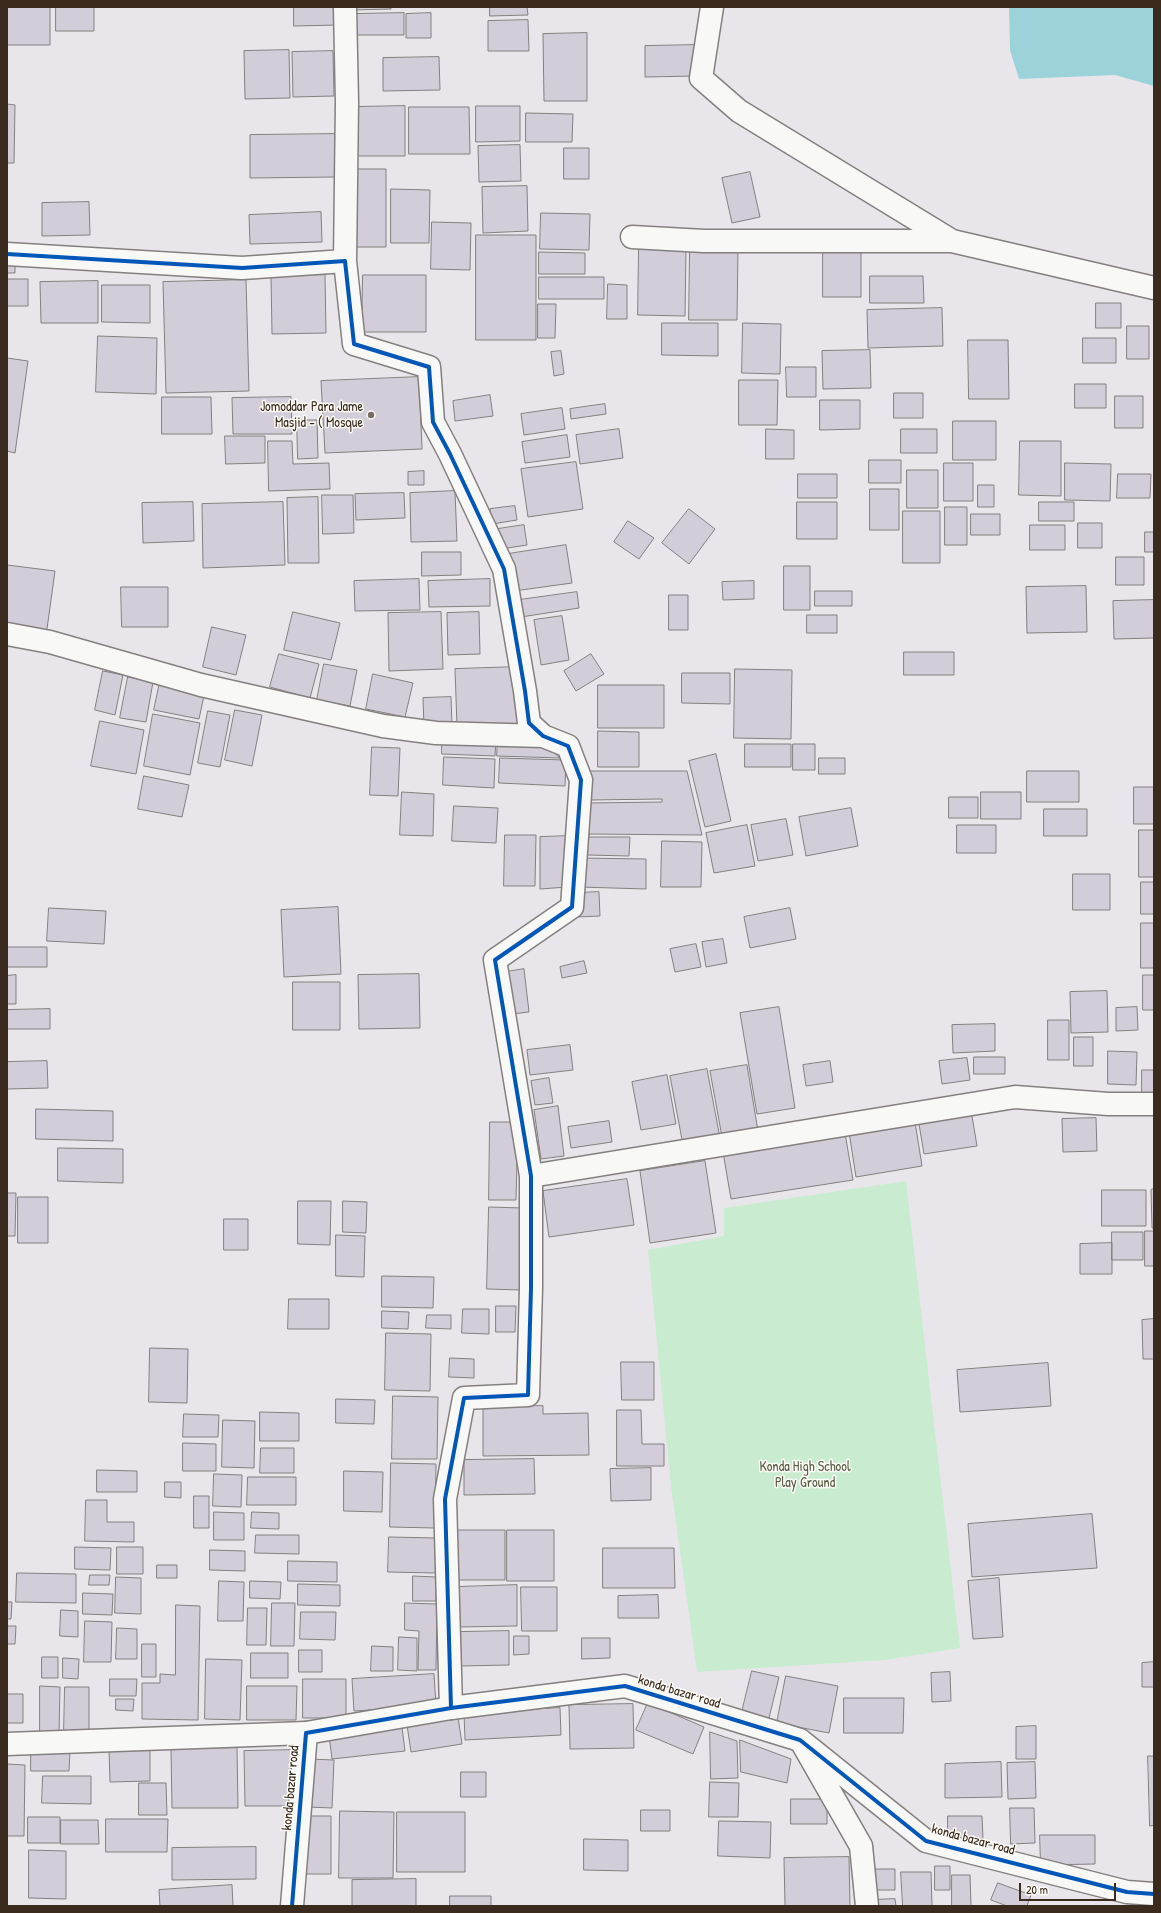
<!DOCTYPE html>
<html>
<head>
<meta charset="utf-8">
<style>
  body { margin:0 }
  #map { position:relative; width:1161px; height:1913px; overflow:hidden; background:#e9e6eb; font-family:"Patrick Hand",sans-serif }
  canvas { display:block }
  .frame { position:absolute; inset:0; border:8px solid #3b2a1e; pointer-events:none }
  .scale { position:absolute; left:1019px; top:1883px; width:97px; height:18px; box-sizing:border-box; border:2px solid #3b2a1e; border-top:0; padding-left:5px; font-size:12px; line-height:14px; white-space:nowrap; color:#3b2a1e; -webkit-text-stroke:3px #fdfcf7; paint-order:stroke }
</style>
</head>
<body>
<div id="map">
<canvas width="1161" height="1913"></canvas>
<div class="frame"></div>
<div class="scale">20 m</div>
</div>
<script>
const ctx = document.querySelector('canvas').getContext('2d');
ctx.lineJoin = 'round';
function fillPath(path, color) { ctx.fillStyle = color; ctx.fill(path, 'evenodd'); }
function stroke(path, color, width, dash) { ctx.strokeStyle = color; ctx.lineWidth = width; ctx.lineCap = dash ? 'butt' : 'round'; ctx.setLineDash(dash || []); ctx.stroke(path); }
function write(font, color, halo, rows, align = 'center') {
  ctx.font = font + ' "Patrick Hand",sans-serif'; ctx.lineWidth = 3; ctx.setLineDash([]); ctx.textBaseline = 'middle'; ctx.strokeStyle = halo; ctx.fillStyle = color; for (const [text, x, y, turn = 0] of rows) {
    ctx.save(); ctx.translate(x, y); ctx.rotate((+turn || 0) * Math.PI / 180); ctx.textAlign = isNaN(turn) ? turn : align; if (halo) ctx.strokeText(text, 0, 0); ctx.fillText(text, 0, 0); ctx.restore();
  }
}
fillPath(new Path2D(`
  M906,1181l54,467 -76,12 -187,12 -26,-185 -23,-237 76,-14v-28z`), '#c9ecd0');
fillPath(new Path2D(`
  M1009,7h145v79l-39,-11 -96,4 -9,-29z`), '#9cd3db');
const building = new Path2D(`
  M7,7h43v38h-43z
  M56,7h38v24h-38z
  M294,7h46v18l-46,1z
  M353,7h38v2l-38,1z
  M490,7h37l1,8 -38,1z
  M404,13v22h-51v-21z
  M431,13v25h-25v-24z
  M528,20l1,31h-41v-30z
  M587,33v68h-43l-1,-67z
  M696,45l1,31 -52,1v-31z
  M289,50l1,48 -45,1 -1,-48z
  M333,51l1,45 -41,1 -1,-45z
  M439,57l1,33 -57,1v-33z
  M7,104l8,1 -1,58h-7z
  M405,106v50h-49l-1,-49z
  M476,106h44v35l-44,1z
  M409,107h60l1,47h-61z
  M526,113l47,1 -1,28h-46z
  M335,134v43l-85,1v-43z
  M520,145l1,36 -42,1 -1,-36z
  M564,148h25v31h-25z
  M351,169h35v78h-35z
  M750,172l10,45 -28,6 -10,-45z
  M527,186l1,45 -45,2 -1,-46z
  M391,189l39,1 -1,53h-38z
  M89,202l1,33 -48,1v-33z
  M321,212l1,30 -72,2 -1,-29z
  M541,213l49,1 -1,36 -49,-1z
  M432,222l39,1 -1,47 -39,-1z
  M476,235h60v105h-60z
  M639,248h47l-1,68 -47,-1z
  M690,248h48l-1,72h-48z
  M823,251h38v46h-38z
  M539,252l46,1v21h-46z
  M7,259h8v14h-8z
  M325,275l1,58 -54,1 -1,-58z
  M363,275h63v57h-64z
  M870,276h53l1,27h-54z
  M539,277h65v22h-65z
  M7,279h21v27h-21z
  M246,280l3,111 -83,2 -3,-111z
  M98,281v42h-57l-1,-41z
  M608,284l19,1v34h-20z
  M102,285h48v38l-48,-1z
  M1096,303h25v25h-25z
  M538,304h18l-1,34h-17z
  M942,308l1,38 -75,2 -1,-38z
  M662,323h56v33l-56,-1z
  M743,323l38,1 -1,50 -38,-1z
  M1127,326h22v33h-22z
  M98,336l59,2 -1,56 -60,-2z
  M1083,338h33v25h-33z
  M968,340h40l1,59h-40z
  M870,350l1,38 -48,1 -1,-38z
  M561,351l3,23 -10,2 -3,-24z
  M7,358l21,3 -13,92 -8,-2z
  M786,367h30v30h-29z
  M419,377l3,72 -97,4 -4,-72z
  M739,380h39l-1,45h-38z
  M1075,384h31v24h-31z
  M894,393h29v25h-29z
  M490,395l3,21 -38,5 -2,-20z
  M1115,396h28v32h-28z
  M162,397h49l1,37h-50z
  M291,397l1,37h-59l-1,-36z
  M820,400h40v29l-40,1z
  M605,404l1,10 -35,5 -1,-10z
  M562,408l3,21 -41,6 -3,-21z
  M297,420h20l1,38 -20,1z
  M953,421h43v39h-43z
  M619,429l4,29 -43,6 -4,-29z
  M766,429l28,1v29h-28z
  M901,429h36v24h-36z
  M567,435l3,22 -45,6 -3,-21z
  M225,436h40v27l-39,1z
  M268,441h24l1,23 36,-1 1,26 -61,2z
  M1020,441h41v55l-42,-1z
  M869,460h32v23h-32z
  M576,462l7,47 -55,8 -7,-48z
  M944,463h29v38h-29z
  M1065,463l46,1 -1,37 -45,-1z
  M907,470h31v38h-31z
  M424,471v14h-16v-13z
  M798,474h39v24h-39z
  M1118,474h33l-1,24h-33z
  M978,485h16v22h-16z
  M870,489h29v41h-29z
  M455,491l2,50 -46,1 -1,-49z
  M404,493l1,25 -49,2 -1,-26z
  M322,495h31l1,38 -31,1z
  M318,497l1,66h-31l-1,-65z
  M193,502l1,39 -51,2 -1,-40z
  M283,502l2,63 -82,3 -1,-64z
  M797,502h40v37h-40z
  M1039,502h35v19h-35z
  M515,506l2,14 -25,4 -2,-15z
  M945,507h22v38h-22z
  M689,509l26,20 -26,35 -27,-21z
  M903,511h37v52h-37z
  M971,514h29v21h-29z
  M628,521l26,17 -15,21 -25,-17z
  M1078,523h24v25h-24z
  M524,525l3,20 -26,4 -3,-20z
  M1030,525h35v25h-35z
  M1145,532h9v20h-9z
  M566,545l6,38 -58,8 -6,-37z
  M422,552h39v23l-39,1z
  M1116,557h28v28h-28z
  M7,565l48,6 -9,65 -39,-5z
  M784,566h26v44h-26z
  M419,579l1,31 -65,1 -1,-30z
  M490,579v27l-61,1 -1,-26z
  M754,581v18l-31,1 -1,-18z
  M1086,586l1,46 -60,1 -1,-46z
  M121,587h47v40h-46z
  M815,591h37v15h-37z
  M577,592l2,16 -58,9 -2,-17z
  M669,595h19v35h-19z
  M1154,600v38l-40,1 -1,-38z
  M293,612l47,11 -9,37 -47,-10z
  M441,612l2,57 -54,2 -1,-58z
  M479,612l1,42 -32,1 -1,-42z
  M807,615h30v18h-30z
  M562,616l7,44 -28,5 -7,-45z
  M212,627l34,8 -10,40 -33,-8z
  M904,652h50v23h-50z
  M279,654l40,10 -9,34 -40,-11z
  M591,654l13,20 -28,17 -12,-20z
  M324,664l33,6 -7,36 -33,-6z
  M518,667l1,59 -62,1 -2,-58z
  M735,669l57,1 -1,69 -57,-1z
  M103,671l20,4 -8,40 -20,-5z
  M682,673h48v31l-48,-1z
  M373,674l40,9 -8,34 -39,-8z
  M128,677l25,5 -7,40 -26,-4z
  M160,682l45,9 -6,28 -45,-9z
  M598,685h66v43h-66z
  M451,697l1,29 -28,1 -1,-29z
  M235,710l27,5 -10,51 -27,-6z
  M208,711l22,4 -10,52 -22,-4z
  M153,714l47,9 -10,52 -46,-9z
  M100,721l44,9 -8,44 -45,-8z
  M598,731l41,1v35h-41z
  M442,737l54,2 -1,17 -53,-2z
  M498,738h39l23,20 -63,-2z
  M745,744h46v23h-46z
  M793,744h22v26h-22z
  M372,747l28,1 -2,48 -28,-1z
  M716,754l15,67 -26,6 -16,-66z
  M444,757l51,2 -1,29 -51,-3z
  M500,758l66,2 -1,26 -66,-3z
  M819,758h26v16h-26z
  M590,771h97l15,64 -116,-1v-31l76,-1v-3l-72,1z
  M1027,771h52v31h-52z
  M144,776l45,9 -7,32 -44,-8z
  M1134,787h20v37h-20z
  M402,792l32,2 -1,42 -33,-1z
  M981,792h40v27h-40z
  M949,797h29v21h-29z
  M454,806l44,2 -2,35 -44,-2z
  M851,808l7,38 -52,10 -7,-39z
  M1044,809h43v27h-43z
  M786,819l7,36 -35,6 -7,-36z
  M747,825l8,41 -41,7 -8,-40z
  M957,825h39v28h-39z
  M1139,830h15v47h-15z
  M505,835h31l-1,51h-31z
  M569,836l-2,51 -27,2v-52z
  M587,837h43l-1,19 -42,-1z
  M662,841l40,1 -1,45h-40z
  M579,858l67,1v30l-67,-2z
  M1073,874h37v36h-37z
  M1141,882h13v32h-13z
  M599,892l1,24 -23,1v-24z
  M338,907l3,67 -57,3 -3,-67z
  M49,908l57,3 -2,33 -57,-3z
  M790,908l6,31 -46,9 -6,-31z
  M1141,923h13v45h-13z
  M723,939l4,24 -21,4 -4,-25z
  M696,944l5,23 -26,5 -5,-23z
  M7,947h40v20h-40z
  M584,961l3,12 -25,5 -2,-11z
  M524,969l5,43 -17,2 -6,-42z
  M419,974l1,54 -61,1 -1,-54z
  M16,975v29h-9v-28z
  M1143,975h11v35h-11z
  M293,982h47v48h-47z
  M1107,991l1,41 -37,1 -1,-41z
  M779,1007l16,101 -38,6 -17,-101z
  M1137,1007l1,23 -22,1v-23z
  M50,1009v20h-43v-19z
  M1048,1020h21v40h-21z
  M995,1024v27l-42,2 -1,-28z
  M1074,1037h19v29h-19z
  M570,1045l3,25 -43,5 -3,-25z
  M1108,1051l29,1 -1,33 -28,-1z
  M974,1057h31v17h-31z
  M967,1058l3,22 -28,4 -3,-23z
  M47,1061l1,27 -41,1v-27z
  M830,1061l3,21 -27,4 -3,-21z
  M747,1065l11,66 -36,6 -12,-66z
  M707,1069l13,69 -37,7 -13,-69z
  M1142,1070h12v30l-12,1z
  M667,1075l9,49 -35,6 -9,-48z
  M549,1078l4,25 -18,2 -4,-24z
  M558,1106l6,50 -23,3 -7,-49z
  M36,1109l77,2v30l-77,-2z
  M971,1110l6,36 -53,8 -6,-36z
  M1096,1118l1,33 -34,1 -1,-33z
  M609,1121l3,21 -41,6 -3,-21z
  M490,1122h28l-2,78h-27z
  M915,1122l7,44 -66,11 -7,-45z
  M845,1133l8,47 -122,19 -8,-47z
  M58,1148l65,1v34l-65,-2z
  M705,1161l11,72 -66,10 -10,-72z
  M627,1179l7,46 -85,12 -6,-46z
  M1154,1189v39h-2l-1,-38z
  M1102,1190h44v36h-44z
  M7,1193h9l-1,43h-8z
  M18,1197h30v46h-30z
  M298,1201h33l-1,44 -32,-1z
  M343,1201l24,1 -1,31 -23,-1z
  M489,1207l34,1 -2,82 -34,-1z
  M224,1219h24v31h-24z
  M1145,1231h9v35h-9z
  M1112,1232h31v28h-31z
  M336,1235l29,1 -1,41 -28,-1z
  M1112,1243v31h-32v-30z
  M382,1276l52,1 -1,31 -51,-1z
  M289,1299h40v30h-41z
  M496,1306h20l-1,26h-19z
  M463,1309h26v25l-27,-1z
  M382,1311l27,1 -1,17 -26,-1z
  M427,1315h24v14l-25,-1z
  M1154,1319v40h-11l-1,-39z
  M386,1333l45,1 -1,57 -45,-1z
  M150,1348l38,1 -1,54 -38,-1z
  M450,1358l24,1v19l-25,-1z
  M621,1362h33v38h-32z
  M1048,1363l3,43 -91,6 -3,-42z
  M393,1396l45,1 -1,62h-45z
  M336,1399l39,1 -1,24 -38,-1z
  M543,1406v8l45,-1 1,42 -106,1v-49z
  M617,1410h24l1,34h22v22h-47z
  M260,1412l39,1v28h-39z
  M184,1414l35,1 -1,22h-35z
  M223,1420l32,1 -1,47 -32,-1z
  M183,1443l33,1v27h-33z
  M261,1448h33v25h-34z
  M534,1459l1,35 -71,1v-35z
  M391,1463l45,1 -1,64 -45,-1z
  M651,1468v32l-40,1 -1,-32z
  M97,1470l40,1v21h-40z
  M344,1471l39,1 -1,40 -38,-1z
  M214,1474l28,1 -1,32 -28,-1z
  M248,1477h48v28h-49z
  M165,1482h16v16l-16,-1z
  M194,1496h15v32h-15z
  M86,1500h21v22h27v20l-49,-1z
  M214,1512l30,1v27h-30z
  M252,1512l27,1v16l-28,-1z
  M1092,1514l5,54 -125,9 -4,-53z
  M457,1530h48v50h-48z
  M507,1530h47v51h-47z
  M256,1535h43v19l-44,-1z
  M389,1537l48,1 -1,35 -48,-1z
  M75,1547l36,1 -1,22 -35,-1z
  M117,1547h26v27h-26z
  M603,1548h71l1,40h-72z
  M210,1550l35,1v20l-35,-1z
  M288,1561l49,1v20l-49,-1z
  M157,1565h20v13h-20z
  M17,1573l59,1v29l-60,-1z
  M90,1575h20l-1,10h-20z
  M413,1576l23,1v24h-23z
  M116,1577l25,1v36l-26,-1z
  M999,1578l4,59 -30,2 -5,-58z
  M219,1581l25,1 -1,39h-25z
  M250,1581l31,1 -1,17 -30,-1z
  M298,1584l42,1v21l-42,-1z
  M517,1585v41l-60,1v-40z
  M521,1587h36v44h-35z
  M83,1593l30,1 -1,21 -29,-1z
  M658,1595l1,23h-41v-22z
  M7,1602h5l-1,17h-4z
  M272,1603h23l-1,43h-23z
  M405,1603l32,1 -1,66h-18l1,-39 -14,-1z
  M176,1605l24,1 -2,114 -56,-1v-36h18v-9l15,1z
  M248,1608h19l-1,37h-19z
  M61,1610l17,1v26l-18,-1z
  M301,1612h35l-1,28 -35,-1z
  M85,1621l27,1 -1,40h-27z
  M7,1626h9l-1,18h-8z
  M117,1628l20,1v30h-21z
  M509,1631v34l-49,1v-34z
  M514,1636h15v18l-15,1z
  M399,1637l18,1v33l-19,-1z
  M582,1638h28v20l-28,1z
  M142,1644h14v33h-14z
  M372,1646l21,1v24h-22z
  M299,1650h23v22h-23z
  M251,1653h37v25h-37z
  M42,1657h16v21h-16z
  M63,1658l16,1 -1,20 -15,-1z
  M206,1659l36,1 -2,60 -35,-1z
  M1154,1662v25h-12v-24z
  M752,1671l27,6 -10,41 -27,-6z
  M950,1672l1,29 -19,1 -1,-29z
  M434,1674l2,32 -82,5 -2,-32z
  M786,1676l52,10 -9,47 -52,-10z
  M110,1679h27l-1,17h-26z
  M303,1679h43v39h-43z
  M40,1686l20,1 -1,46h-19z
  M247,1686h50l-1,34h-49z
  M65,1687h24v44h-25z
  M7,1694h16v29h-16z
  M844,1698h60l-1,35h-59z
  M116,1699h18l-1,12 -17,-1z
  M648,1703l56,24 -11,27 -57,-24z
  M633,1704l1,44 -64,1 -1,-44z
  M560,1708l1,27 -96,5 -1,-27z
  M458,1717l4,27 -51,8 -4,-27z
  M1036,1726v33h-20v-32z
  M402,1727l3,24 -73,8 -3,-24z
  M710,1732l27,9 1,37 -27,1z
  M740,1740l51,19 -4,24 -46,-11z
  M150,1747v34l-40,1 -1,-34z
  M237,1748l1,60h-66l-1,-59z
  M296,1750v56h-51l-1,-55z
  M31,1751h39l-1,20h-38z
  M1148,1756h6v69l-4,1z
  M309,1759l25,1 -2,48 -25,-1z
  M1001,1762l1,35 -57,1v-34z
  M1035,1762l1,36 -28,1 -1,-36z
  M7,1764l18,1 -1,71h-17z
  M461,1772h25v25h-25z
  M43,1776h48v28l-49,-1z
  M710,1782l29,1 -1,34h-29z
  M139,1783h27l1,32h-28z
  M791,1799h36v25h-36z
  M1010,1808h24l1,35 -24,1z
  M641,1810h29v21h-29z
  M340,1811l54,1 -1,66h-54z
  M397,1812h68v60h-68z
  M302,1816h29v58h-28z
  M948,1816h34l1,23 -35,1z
  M28,1817h32v26h-32z
  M106,1819h62l-1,33h-61z
  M61,1820h37l1,24h-38z
  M719,1821l52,1 -1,36 -52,-2z
  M1040,1835h55v29l-54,1z
  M584,1839l44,1v31l-44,-1z
  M256,1847v32l-84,1v-32z
  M29,1850l37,1v48l-37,-1z
  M849,1857l1,49h-65l-1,-48z
  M935,1866h15v24h-15z
  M868,1869h27v21h-27z
  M901,1872h30l1,34h-29z
  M952,1875h18l1,31h-19z
  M416,1879v27h-64v-26z
  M998,1883l33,12 -4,11h-20l-16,-6z
  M232,1885l1,21h-73l-1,-16z
  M450,1896h41v10h-41z
  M895,1899l1,7h-23l-1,-6z`);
fillPath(building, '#d2cdd8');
stroke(building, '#84807f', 1);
const street = new Path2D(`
  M712,7l-11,71 38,33 213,130 202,47
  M632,237l72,4h248
  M7,254l235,14 103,-7 9,83 75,23 4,55 17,32 54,115 21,122 4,32 14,13 25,10 13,34 -9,127 -77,53 36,216v112l-3,107 -64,3 -19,101 6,209
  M345,261l2,-159 -2,-95
  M7,634l43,8 151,43 182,41 53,7 107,3
  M531,1176l484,-79 93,7h46
  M801,1741l60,105 6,60
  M7,1744l299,-11`);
const secondary = new Path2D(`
  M292,1906l14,-173 145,-25 174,-22 175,54 126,101 201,51 27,2`);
stroke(street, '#84807f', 25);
stroke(secondary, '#84807f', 25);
stroke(street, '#f8f8f7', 22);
stroke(secondary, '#f8f8f7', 22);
stroke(new Path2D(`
  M7,254l235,14 103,-7 9,83 75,23 4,55 17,32 54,115 21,122 4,32 14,13 25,10 13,34 -9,127 -77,53 36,216v112l-3,107 -64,3 -19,101 6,209
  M292,1906l14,-173 145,-25 174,-22 175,54 126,101 201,51 27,2`), '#0057b8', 4);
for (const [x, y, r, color] of [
  [371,415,4,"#786c66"]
]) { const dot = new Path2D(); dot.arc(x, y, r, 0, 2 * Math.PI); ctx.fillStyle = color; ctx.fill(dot); stroke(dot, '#fdfcf7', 1.5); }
write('14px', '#3b2a1e', '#fdfcf7', [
  ["Jomoddar Para Jame",363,407],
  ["Masjid - ( Mosque",363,423]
], 'right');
write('14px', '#585c45', '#fdfcf7', [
  ["Konda High School",805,1467],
  ["Play Ground",805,1483]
]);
write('14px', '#3b2a1e', '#fdfcf7', [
  ["konda bazar road",679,1692,17],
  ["konda bazar road",291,1788,-85],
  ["konda bazar road",973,1840,15]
]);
</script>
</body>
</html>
